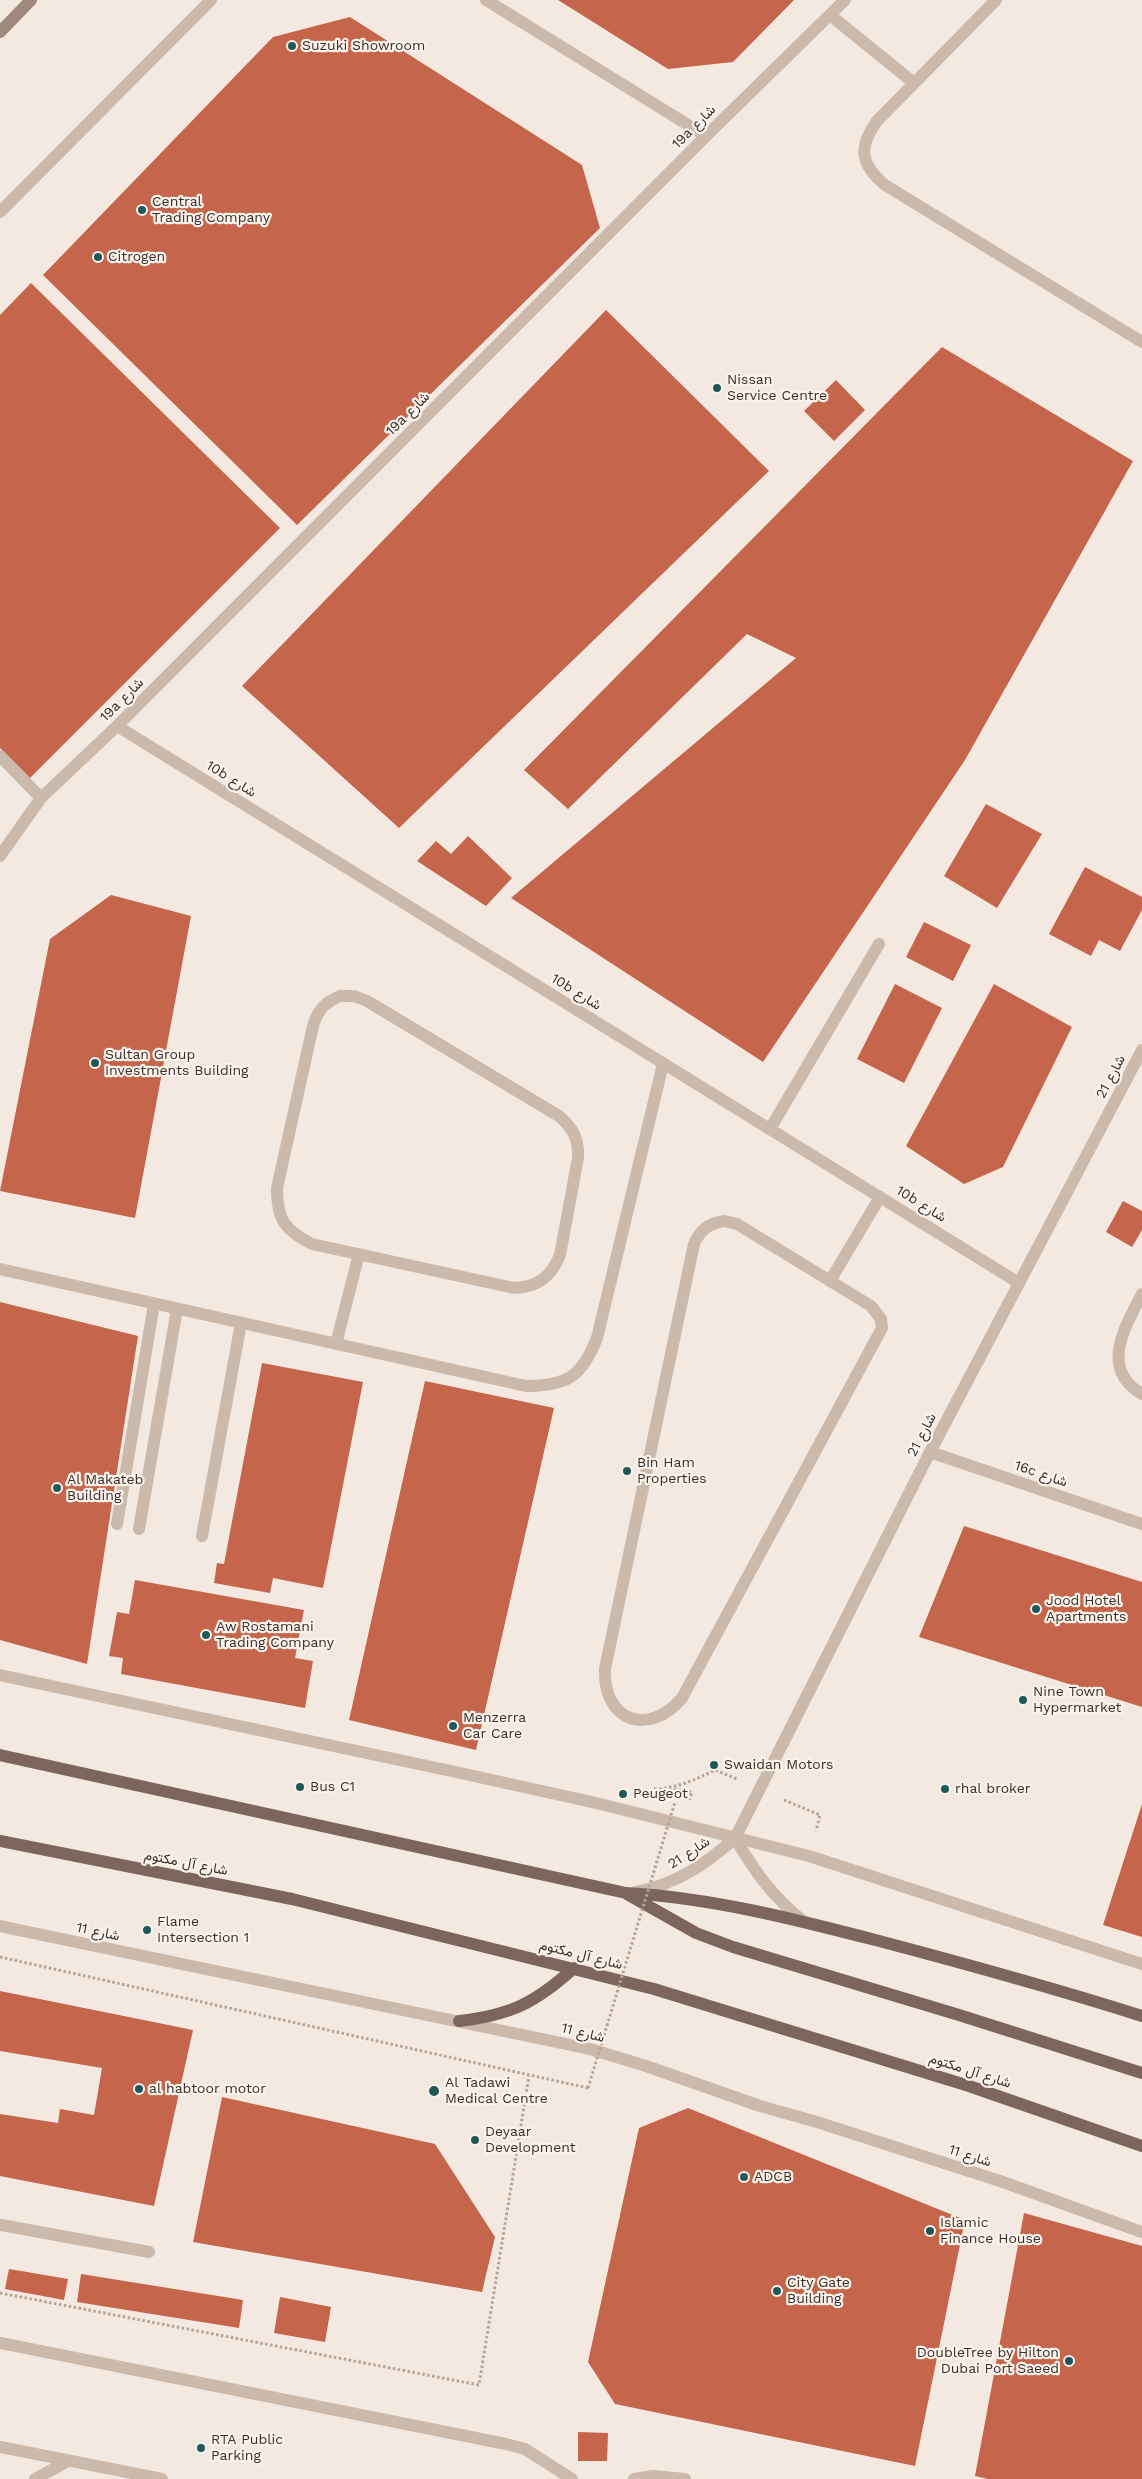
<!DOCTYPE html>
<html>
<head>
<meta charset="utf-8">
<style>
  body { margin:0 }
  canvas { display:block; background:#f3e9e0 }
</style>
</head>
<body>
<canvas width="1142" height="2479"></canvas>
<script>
const ctx = document.querySelector('canvas').getContext('2d');
ctx.lineJoin = 'round';
function fillPath(path, color) { ctx.fillStyle = color; ctx.fill(path, 'evenodd'); }
function stroke(path, color, width, dash) { ctx.strokeStyle = color; ctx.lineWidth = width; ctx.lineCap = dash ? 'butt' : 'round'; ctx.setLineDash(dash || []); ctx.stroke(path); }
function write(font, color, halo, rows, align = 'center') {
  ctx.font = font + ' "Work Sans",Vazirmatn,sans-serif'; ctx.lineWidth = 4.5; ctx.setLineDash([]); ctx.textBaseline = 'middle'; ctx.strokeStyle = halo; ctx.fillStyle = color; for (const [text, x, y, turn = 0] of rows) {
    ctx.save(); ctx.translate(x, y); ctx.rotate((+turn || 0) * Math.PI / 180); ctx.textAlign = isNaN(turn) ? turn : align; if (halo) ctx.strokeText(text, 0, 0); ctx.fillText(text, 0, 0); ctx.restore();
  }
}
fillPath(new Path2D(`
  M558,0h236l-61,62 -65,7z
  M350,17l232,148 18,63 -303,297 -254,-250 230,-238z
  M31,283l249,245 -250,250 -30,-30v-433z
  M606,310l163,161 -370,357 -157,-142z
  M942,347l191,114 -168,299 -202,302 -252,-164 285,-240 -49,-24 -179,175 -44,-39z
  M836,380l29,30 -31,31 -30,-30z
  M986,804l56,30 -45,74 -53,-32z
  M468,836l44,42 -26,28 -69,-45 19,-20 15,13z
  M1085,867l57,30v13l-22,41 -21,-11 -8,16 -42,-22z
  M111,895l80,21 -56,302 -135,-27 50,-252z
  M924,922l47,23 -18,36 -47,-24z
  M895,984l47,24 -38,75 -47,-24z
  M994,984l78,43 -69,140 -39,17 -58,-38z
  M1123,1201l19,10v19l-10,17 -26,-15z
  M0,1302l138,34 -51,328 -87,-24z
  M262,1363l101,19 -40,206 -50,-10 -3,15 -56,-10 3,-20 7,1z
  M425,1381l129,27 -78,342 -127,-30z
  M964,1526l178,56v125l-223,-70z
  M135,1580l169,30 -9,48 18,3 -8,47 -184,-34 2,-16 -14,-2 8,-44 12,2z
  M1142,1804v133l-39,-12z
  M0,1991l193,39 -39,176 -154,-30v-62l58,9 2,-14 34,6 8,-47 -102,-17z
  M222,2097l213,47 60,93 -13,55 -289,-50z
  M688,2108l277,112 -50,246 -300,-62 -27,-42 51,-234z
  M1024,2213l118,33v233h-154l-13,-3z
  M9,2269l59,10 -4,21 -59,-11z
  M81,2274l162,26 -4,28 -162,-26z
  M280,2297l51,10 -6,35 -51,-9z
  M578,2432l30,1 -1,28h-29z`), '#c4654c');
stroke(new Path2D(`
  M669,1788l23,4 -3,8
  M654,1789c23,-1 41,-9 61,-19l22,9
  M784,1800l36,15 -4,16
  M0,1957l588,131
  M0,2293l479,92 50,-309`), '#b7a395', 3, [2.5, 2.5]);
stroke(new Path2D(`
  M996,0l-119,121c-19,26 -17,43 8,64l257,157
  M830,15l84,68
  M340,996h14l13,5 192,115c14,12 20,23 19,42l-18,97c-9,22 -22,32 -46,33l-202,-44c-28,-14 -35,-25 -35,-56l36,-162c5,-16 11,-23 27,-30z
  M770,1129l109,-185
  M724,1221l13,3 134,82 10,13 1,9 -200,370c-33,39 -79,24 -77,-29l89,-425c7,-15 14,-20 30,-23z
  M830,1281l50,-84
  M1142,1294c-17,33 -43,75 0,100
  M336,1344l23,-90
  M117,1524l37,-220
  M139,1529l38,-220
  M202,1536l39,-213
  M1,2225l148,27
  M0,2343l506,101 19,5 47,30
  M0,2447l162,32
  M35,2479l33,-18
  M634,2479l19,-3 32,3`), '#cbb9ab', 12);
stroke(new Path2D(`
  M486,0l220,136
  M0,212l211,-212
  M117,726l902,557
  M0,756l41,42
  M0,856l41,-58 76,-72 589,-590 139,-136
  M0,1269l526,117c42,0 56,-10 71,-48l66,-274
  M930,1452l212,72
  M0,1675l451,96 141,31 217,54 333,108
  M735,1838c20,34 37,58 68,83
  M636,1892c40,-8 69,-27 99,-54l195,-386 212,-402
  M0,1926l590,123 56,17 114,40 57,16 183,59 142,51`), '#cbb9ab', 12);
stroke(new Path2D(`
  M0,32l31,-32`), '#9f887c', 12);
stroke(new Path2D(`
  M0,1755l626,138c88,5 172,27 257,49 87,23 174,47 259,74
  M0,1841l292,58 362,90 315,97 173,60
  M627,1894l69,39 37,14 226,68 183,58
  M459,2021c52,-6 76,-18 115,-53`), '#7b655c', 12);
stroke(new Path2D(`
  M588,2088l87,-286`), '#b7a395', 3, [2.5, 2.5]);
for (const [x, y, r, color] of [
  [292,46,5,"#20585a"],
  [142,210,5,"#20585a"],
  [98,257,5,"#20585a"],
  [717,388,5,"#20585a"],
  [95,1063,5,"#20585a"],
  [627,1471,5,"#20585a"],
  [57,1488,5,"#20585a"],
  [1036,1609,5,"#20585a"],
  [206,1635,5,"#20585a"],
  [1023,1700,5,"#20585a"],
  [453,1726,5,"#20585a"],
  [714,1765,5,"#20585a"],
  [300,1787,5,"#20585a"],
  [945,1789,5,"#20585a"],
  [623,1794,5,"#20585a"],
  [147,1930,5,"#20585a"],
  [139,2089,5,"#20585a"],
  [434,2091,6,"#20585a"],
  [475,2140,5,"#20585a"],
  [744,2177,5,"#20585a"],
  [930,2231,5,"#20585a"],
  [777,2291,5,"#20585a"],
  [1069,2361,5,"#20585a"],
  [201,2448,5,"#20585a"]
]) { const dot = new Path2D(); dot.arc(x, y, r, 0, 2 * Math.PI); ctx.fillStyle = color; ctx.fill(dot); stroke(dot, '#faf3ec', 2); }
write('14px', '#392e2a', '#faf3ec', [
  ["Suzuki Showroom",302,46],
  ["Central",152,202],
  ["Trading Company",152,218],
  ["Citrogen",108,257],
  ["Nissan",727,380],
  ["Service Centre",727,396],
  ["Sultan Group",105,1055],
  ["Investments Building",105,1071],
  ["Bin Ham",637,1463],
  ["Properties",637,1479],
  ["Al Makateb",67,1480],
  ["Building",67,1496],
  ["Jood Hotel",1046,1601],
  ["Apartments",1046,1617],
  ["Aw Rostamani",216,1627],
  ["Trading Company",216,1643],
  ["Nine Town",1033,1692],
  ["Hypermarket",1033,1708],
  ["Menzerra",463,1718],
  ["Car Care",463,1734],
  ["Swaidan Motors",724,1765],
  ["Bus C1",310,1787],
  ["rhal broker",955,1789],
  ["Peugeot",633,1794],
  ["Flame",157,1922],
  ["Intersection 1",157,1938],
  ["Al Tadawi",445,2083],
  ["Medical Centre",445,2099],
  ["al habtoor motor",149,2089],
  ["Deyaar",485,2132],
  ["Development",485,2148],
  ["ADCB",754,2177],
  ["Islamic",940,2223],
  ["Finance House",940,2239],
  ["City Gate",787,2283],
  ["Building",787,2299],
  ["DoubleTree by Hilton",1059,2353,"right"],
  ["Dubai Port Saeed",1059,2369,"right"],
  ["RTA Public",211,2440],
  ["Parking",211,2456]
], 'left');
write('14px', '#392e2a', '#faf3ec', [
  ["19a شارع",694,127,-45],
  ["19a شارع",408,414,-45],
  ["19a شارع",122,700,-45],
  ["10b شارع",231,779,32],
  ["10b شارع",576,992,32],
  ["شارع 21",1111,1077,-62],
  ["10b شارع",921,1204,32],
  ["شارع 21",922,1435,-63],
  ["16c شارع",1041,1474,19],
  ["شارع 21",689,1853,-33],
  ["شارع آل مكتوم",186,1863,11],
  ["شارع 11",98,1932,12],
  ["شارع آل مكتوم",581,1955,14],
  ["شارع 11",583,2033,14],
  ["شارع آل مكتوم",970,2071,18],
  ["شارع 11",970,2156,18]
]);
</script>
</body>
</html>
